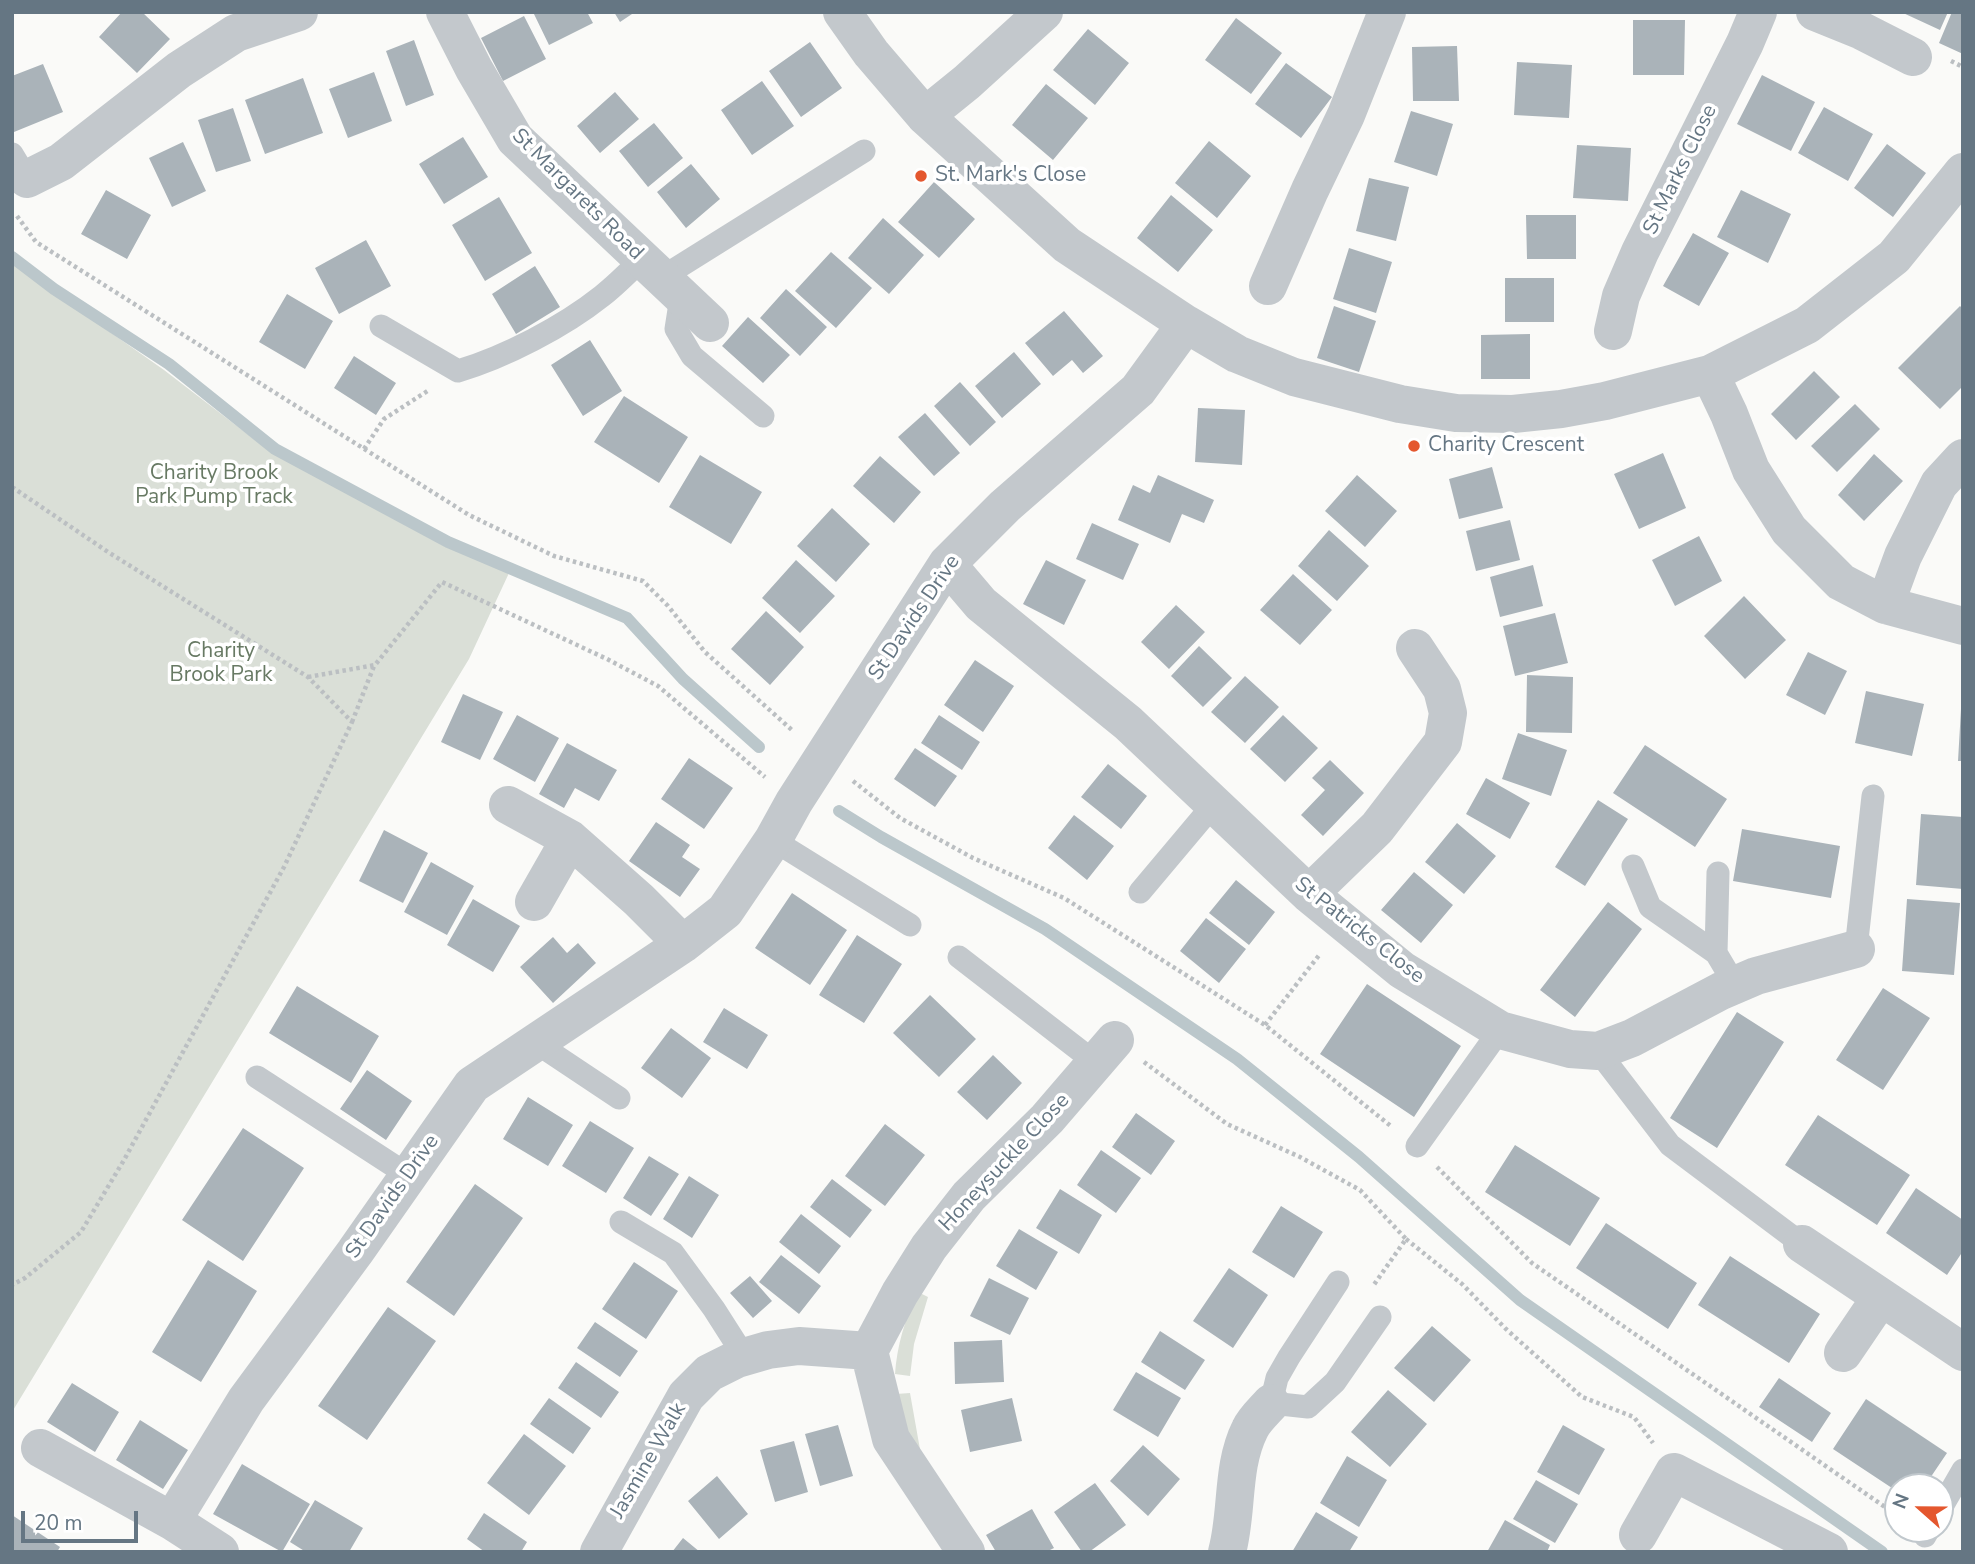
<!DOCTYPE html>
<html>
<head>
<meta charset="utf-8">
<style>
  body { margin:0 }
  #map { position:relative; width:1975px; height:1564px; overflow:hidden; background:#fafaf8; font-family:"Nunito Sans",sans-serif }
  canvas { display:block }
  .frame { position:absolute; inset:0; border:14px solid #657683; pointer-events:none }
  .north { position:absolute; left:1884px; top:1473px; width:70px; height:70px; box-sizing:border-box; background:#fff; border:2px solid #c1c8cd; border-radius:50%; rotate:291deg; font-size:19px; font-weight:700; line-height:28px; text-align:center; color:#657683 }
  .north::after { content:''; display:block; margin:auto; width:24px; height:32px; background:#e4572e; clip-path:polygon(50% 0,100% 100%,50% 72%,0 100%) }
  .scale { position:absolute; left:21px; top:1511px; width:117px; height:32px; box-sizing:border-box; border:4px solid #657683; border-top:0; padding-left:9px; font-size:21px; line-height:24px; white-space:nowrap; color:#657683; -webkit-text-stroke:5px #fff; paint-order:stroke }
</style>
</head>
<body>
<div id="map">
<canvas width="1975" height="1564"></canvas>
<div class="frame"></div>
<div class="north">N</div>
<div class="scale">20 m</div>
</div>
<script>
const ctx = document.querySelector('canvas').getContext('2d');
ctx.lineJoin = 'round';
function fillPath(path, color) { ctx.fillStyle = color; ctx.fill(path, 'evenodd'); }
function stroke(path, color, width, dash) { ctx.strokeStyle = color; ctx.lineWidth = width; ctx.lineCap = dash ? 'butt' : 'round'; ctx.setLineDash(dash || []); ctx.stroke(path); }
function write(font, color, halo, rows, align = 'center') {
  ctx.font = font + ' "Nunito Sans",sans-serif'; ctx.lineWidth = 7; ctx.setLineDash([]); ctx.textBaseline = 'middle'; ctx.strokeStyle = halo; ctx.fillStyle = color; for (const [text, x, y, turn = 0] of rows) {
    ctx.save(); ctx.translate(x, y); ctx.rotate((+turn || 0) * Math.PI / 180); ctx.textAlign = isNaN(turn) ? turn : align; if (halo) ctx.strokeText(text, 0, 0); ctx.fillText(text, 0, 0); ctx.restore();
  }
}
fillPath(new Path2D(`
  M12,263l152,107 108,83 174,94 63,26 -40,86 -457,753z
  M918,1292l10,5 -14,47 -4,32 -15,-2c2,-28 10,-56 23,-82z
  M910,1393l11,62 -10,1 -15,-62z`), '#dadfd7');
stroke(new Path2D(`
  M12,257l42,32 115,75 106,85 173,93 179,76 56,61 76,68
  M839,811l42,26 164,92 192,130 122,98 161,143 362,252`), '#bbc7cb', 12);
fillPath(new Path2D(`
  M122,12h20l28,27 -33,34 -38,-36z
  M533,12h54l6,11 -44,22z
  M614,12h21l-15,10z
  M1901,12h47l-8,18z
  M1952,12h11v42l-24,-11z
  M524,16l22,43 -43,22 -22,-43z
  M1236,18l46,35 -31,41 -46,-34z
  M1633,20h52l-1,55h-51z
  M1088,29l41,34 -34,42 -42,-35z
  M414,40l20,55 -28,11 -20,-55z
  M810,42l32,46 -41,29 -32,-46z
  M1457,46l2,55h-46l-1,-54z
  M1517,62l55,3 -3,53 -55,-3z
  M1286,63l46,34 -31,41 -46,-34z
  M43,64l20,48 -49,20 -2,-4v-52z
  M374,72l18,49 -44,17 -19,-49z
  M1762,75l53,27 -24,49 -54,-27z
  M303,78l20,55 -58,21 -20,-54z
  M762,81l32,45 -42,29 -31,-45z
  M1046,84l42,34 -35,42 -41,-35z
  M615,92l24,27 -39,34 -23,-27z
  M1824,107l49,27 -25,47 -50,-28z
  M233,108l18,53 -35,11 -18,-52z
  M1411,111l42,13 -16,52 -43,-14z
  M654,123l29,35 -35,29 -29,-36z
  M463,137l25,40 -44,27 -25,-40z
  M1209,141l42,35 -34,42 -42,-35z
  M183,142l23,49 -34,16 -23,-49z
  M1887,144l39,29 -33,44 -39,-29z
  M1577,145l54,3 -3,53 -55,-3z
  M691,164l29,35 -34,29 -29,-36z
  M1369,178l40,9 -13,54 -40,-10z
  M934,182l41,37 -36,39 -41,-36z
  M106,190l45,25 -24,44 -46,-25z
  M1741,190l50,24 -23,49 -51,-26z
  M1171,195l42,35 -35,42 -41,-34z
  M499,197l33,56 -47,28 -33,-56z
  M1526,215h50v44h-49z
  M883,218l41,37 -35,39 -41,-36z
  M1693,233l36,20 -30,53 -36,-20z
  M366,240l25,46 -52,28 -24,-46z
  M1349,248l43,14 -16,51 -43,-14z
  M831,252l41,36 -36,40 -41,-37z
  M535,266l25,41 -44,27 -24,-40z
  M1505,278h49v44h-49z
  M786,289l41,38 -27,29 -40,-38z
  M287,294l46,27 -28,48 -46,-27z
  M1334,306l42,15 -17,51 -42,-14z
  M1960,306l3,3v77l-23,23 -42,-41z
  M1064,311l39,45 -20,17 -11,-13 -19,16 -28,-33z
  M748,317l42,38 -27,28 -41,-37z
  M1530,334v45h-49v-44z
  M590,340l32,51 -39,25 -32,-51z
  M1014,352l27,32 -39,34 -27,-32z
  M354,356l42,27 -20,32 -42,-27z
  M1814,371l26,26 -44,43 -25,-26z
  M960,382l36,40 -26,24 -36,-40z
  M624,396l64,41 -29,46 -65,-41z
  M1855,404l25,25 -43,43 -26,-26z
  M1198,408l47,2 -3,55 -47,-3z
  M925,413l35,40 -26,23 -36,-39z
  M1663,453l23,55 -47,21 -25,-55z
  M1874,454l29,27 -39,40 -26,-26z
  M700,455l62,37 -31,52 -62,-37z
  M880,456l41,36 -27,31 -41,-37z
  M1492,467l11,41 -44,11 -10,-40z
  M1158,475l56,25 -10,23 -22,-9 -12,29 -52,-23 15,-35 17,8z
  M1357,475l40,36 -32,36 -40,-36z
  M832,508l38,36 -34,38 -39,-36z
  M1510,520l10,40 -44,11 -10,-40z
  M1092,523l47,21 -16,36 -47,-21z
  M1329,530l40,36 -32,35 -39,-35z
  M1699,536l23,45 -47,25 -23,-46z
  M796,560l39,36 -35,37 -38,-35z
  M1046,560l40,20 -22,45 -41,-21z
  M1533,565l10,41 -43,11 -10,-40z
  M1293,574l39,36 -32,35 -40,-35z
  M1744,596l42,44 -41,39 -41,-43z
  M1176,605l29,27 -36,37 -28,-27z
  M766,611l38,36 -34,38 -39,-36z
  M1555,613l13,50 -53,13 -12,-50z
  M1199,646l33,32 -29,29 -32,-31z
  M1808,652l39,19 -22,44 -39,-20z
  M975,660l39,26 -31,46 -39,-27z
  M1527,675l46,2 -1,56 -46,-1z
  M1245,676l34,31 -34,36 -34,-31z
  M1866,691l58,13 -12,52 -57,-13z
  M463,694l40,18 -23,48 -39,-18z
  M1961,709h2v52h-5z
  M517,715l42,23 -24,44 -42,-23z
  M939,715l41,27 -18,28 -41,-27z
  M1283,715l35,33 -33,34 -35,-33z
  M1518,733l49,17 -16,46 -49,-17z
  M567,743l50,27 -18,31 -24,-13 -11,20 -25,-14z
  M1645,745l82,54 -32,48 -82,-54z
  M915,748l42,28 -22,31 -41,-28z
  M689,758l44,30 -29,41 -43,-30z
  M1330,760l34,33 -41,43 -22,-21 24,-25 -13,-12z
  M1108,764l39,32 -26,33 -40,-32z
  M1486,778l44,25 -20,36 -44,-25z
  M1598,800l30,19 -43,67 -30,-19z
  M1921,814l42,3v72l-47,-4z
  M1074,815l40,31 -27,34 -39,-32z
  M656,822l34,23 -8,12 18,12 -20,28 -51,-36z
  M1457,823l39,33 -32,38 -39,-32z
  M1742,829l98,17 -9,52 -98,-17z
  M384,830l44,23 -25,50 -44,-22z
  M431,862l43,24 -27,49 -43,-23z
  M1414,872l39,33 -32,38 -40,-33z
  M1236,880l39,32 -26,33 -40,-32z
  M792,893l55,37 -37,55 -55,-37z
  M473,899l47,27 -27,46 -46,-27z
  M1907,899l53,4 -6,72 -52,-4z
  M1608,902l34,27 -67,88 -35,-27z
  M1206,918l40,31 -27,34 -39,-32z
  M857,935l45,29 -38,59 -45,-28z
  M553,937l14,16 11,-10 18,20 -43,40 -33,-36z
  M1367,984l94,62 -47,71 -94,-63z
  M297,986l82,50 -28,47 -82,-50z
  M1883,988l47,30 -47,72 -47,-30z
  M930,995l46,44 -37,38 -46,-44z
  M724,1008l44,27 -21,34 -44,-27z
  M1737,1012l47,30 -67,106 -47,-30z
  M671,1028l40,30 -29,40 -41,-30z
  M993,1055l29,28 -35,37 -30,-28z
  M367,1070l45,31 -26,39 -46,-31z
  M528,1097l45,28 -25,41 -45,-27z
  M1136,1113l39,28 -24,34 -39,-28z
  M1818,1115l92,60 -33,50 -92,-60z
  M590,1121l44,27 -28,45 -44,-27z
  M885,1124l40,31 -40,51 -40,-30z
  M243,1128l61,40 -61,93 -61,-41z
  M1515,1145l85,53 -30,48 -85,-54z
  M1101,1150l40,28 -25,35 -39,-28z
  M649,1156l30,18 -28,42 -28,-18z
  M689,1176l30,19 -27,43 -29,-19z
  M832,1179l40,31 -22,28 -40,-31z
  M475,1184l48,34 -69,98 -48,-34z
  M1916,1188l47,32v31l-16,24 -61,-42z
  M1060,1189l42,26 -23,39 -43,-26z
  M1281,1206l42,26 -29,46 -42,-26z
  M801,1214l40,32 -22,28 -40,-32z
  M1606,1223l91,60 -29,46 -92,-61z
  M1019,1229l39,23 -22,38 -40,-24z
  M781,1255l40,31 -22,28 -40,-32z
  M1730,1256l90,58 -31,49 -91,-58z
  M208,1260l49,31 -56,91 -49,-30z
  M634,1262l44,29 -32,48 -44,-30z
  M1229,1268l39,27 -35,53 -40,-27z
  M750,1276l22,25 -19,17 -23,-25z
  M989,1278l40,20 -19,37 -40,-19z
  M388,1307l48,34 -69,99 -49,-34z
  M595,1322l43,29 -18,26 -43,-29z
  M1432,1326l39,34 -37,42 -40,-34z
  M1160,1331l45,29 -20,30 -44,-28z
  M1002,1340l2,42 -49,2 -1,-42z
  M576,1362l43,30 -18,26 -43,-30z
  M1136,1372l45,26 -23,39 -45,-27z
  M1779,1378l52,35 -19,29 -53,-35z
  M72,1383l47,29 -24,40 -48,-30z
  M1388,1390l39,34 -37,43 -39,-35z
  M549,1398l42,30 -18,26 -43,-30z
  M1012,1398l10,43 -52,11 -9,-42z
  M1866,1399l81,54 -23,34h-26v5l-65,-43z
  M140,1420l48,30 -25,39 -47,-29z
  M838,1425l15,51 -33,10 -15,-52z
  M1563,1425l42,24 -26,46 -42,-23z
  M524,1434l42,32 -37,49 -42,-32z
  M794,1441l14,51 -33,10 -15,-52z
  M1143,1445l37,34 -32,37 -38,-35z
  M1347,1456l40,24 -28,47 -39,-24z
  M242,1464l68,40 -28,48 -69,-38z
  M717,1476l31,38 -29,25 -31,-38z
  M1536,1480l42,24 -23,39 -42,-24z
  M1095,1483l31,42 -37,27h-7l-28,-40z
  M315,1500l48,28 -14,24h-43l-16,-10z
  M1032,1509l22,39 -8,4h-50l-10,-17z
  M1316,1512l42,25 -9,15h-57z
  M484,1513l43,29 -6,10h-36l-18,-13z
  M12,1515l48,32 -3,5h-45z
  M1505,1520l45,25 -3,7h-60z
  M683,1538l17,14h-28z`), '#aab3b9');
stroke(new Path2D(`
  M1951,61l12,6
  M17,216l19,26 433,273 85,41 89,25 25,25 37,46 88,79
  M364,449l20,-30 45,-29
  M12,487l96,65 200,125 44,45 -68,145 -160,293 -43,72 -56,46 -13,7
  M308,677l67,-12 67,-83 165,77 51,27 107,91
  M352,722l22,-56
  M853,781l47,37 73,40 91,40 201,127 127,102
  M1265,1025l55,-71
  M1144,1062l83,62 73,33 60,33 46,49 -33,47
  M1437,1167l95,96 366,253
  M1406,1239l56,45 44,45 76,68 52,20 19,26`), '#bbbfc2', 4.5, [3.5, 3.5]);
stroke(new Path2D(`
  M12,154l15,25
  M661,278l203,-127
  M681,297l-5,32 16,27 71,60
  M381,326l77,45c47,-14 105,-44 144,-75 14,-11 27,-24 40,-37
  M773,840l137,85
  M1633,866l17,41 66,46 19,32
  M1140,892l74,-88
  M1856,949l17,-153
  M1716,953l2,-80
  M959,957l137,106
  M535,1042l84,56
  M1598,1051l72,94 132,99
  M257,1077l151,98
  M1417,1146l83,-116
  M621,1222l52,31 41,56 30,47
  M1338,1282l-49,75 -12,21 -6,25 37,4 27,-25 45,-65
  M1940,1510l23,-40
  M1925,1536l4,-7`), '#c3c8cc', 23);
stroke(new Path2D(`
  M445,12l29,57 41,70 195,184
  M842,12l29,41 54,63 142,129 119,79 51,30 57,23 106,27 56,9 57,1 48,-5 44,-8 105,-27 97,-49 87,-68 69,-85
  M1815,12l47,19 51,26
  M925,116l42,-34 77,-70
  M27,179l34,-17 118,-92 57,-37 63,-21
  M1268,286l42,-96 36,-75 41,-103
  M1613,331l8,-35 19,-44 105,-209 13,-31
  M1710,374l19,40 22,56 38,60 52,52 44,23 78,21
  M947,564l34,40 147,119 181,171 93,76 98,60 70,19 28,2 34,-13 89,-47 35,-15 100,-27
  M1885,605l18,-49 36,-72 24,-26
  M508,805l62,34 69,61 44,44
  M1309,894l68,-66 66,-86 5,-29 -6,-24 -27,-41
  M534,902l36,-63
  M1802,1244l161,108
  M1843,1353l38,-56
  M40,1448l132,73 48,31
  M172,1521l74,-121 109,-148 117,-167 211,-141 42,-33 48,-71 21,-38 153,-238 58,-58 133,-116 48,-66
  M1638,1535l36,-63 155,80
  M599,1552l87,-156 23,-23 28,-14 31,-9 31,-4 70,5
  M966,1552l-75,-113 -22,-88 31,-58 29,-46 40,-51 78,-77 68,-79
  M1227,1552c11,-40 4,-85 23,-123 4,-9 14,-18 21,-26`), '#c3c8cc', 38);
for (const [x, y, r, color] of [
  [921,176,7,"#e4572e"],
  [1414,446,7,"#e4572e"]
]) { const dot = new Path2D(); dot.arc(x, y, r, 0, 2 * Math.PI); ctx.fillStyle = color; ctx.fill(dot); stroke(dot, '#fff', 2.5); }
write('21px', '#657683', '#fff', [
  ["St Marks Close",1681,170,-64],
  ["St Margarets Road",577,195,45],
  ["St Davids Drive",915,618,-56],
  ["St Patricks Close",1359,931,38],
  ["Honeysuckle Close",1005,1163,-47],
  ["St Davids Drive",393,1197,-55],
  ["Jasmine Walk",649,1461,-60]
]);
write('21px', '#657683', '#fff', [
  ["St. Mark's Close",935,176],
  ["Charity Crescent",1428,446]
], 'left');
write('21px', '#687a64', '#fff', [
  ["Charity Brook",214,474],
  ["Park Pump Track",214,498],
  ["Charity",221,652],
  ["Brook Park",221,676]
]);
</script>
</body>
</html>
